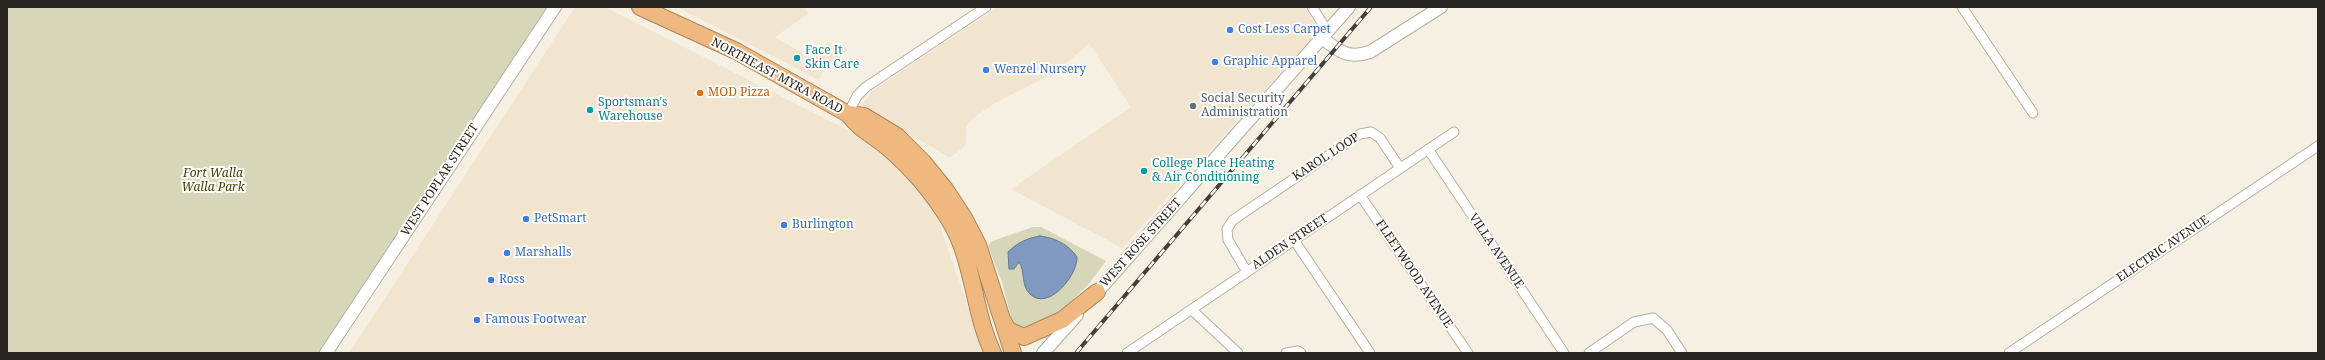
<!DOCTYPE html>
<html>
<head>
<meta charset="utf-8">
<style>
  body { margin:0 }
  #map { position:relative; width:2325px; height:360px; overflow:hidden; background:#f5f0e1; font-family:"Noto Serif",serif }
  canvas { display:block }
  .frame { position:absolute; inset:0; border:8px solid #282621; pointer-events:none }
</style>
</head>
<body>
<div id="map">
<canvas width="2325" height="360"></canvas>
<div class="frame"></div>
</div>
<script>
const ctx = document.querySelector('canvas').getContext('2d');
ctx.lineJoin = 'round';
function fillPath(path, color) { ctx.fillStyle = color; ctx.fill(path, 'evenodd'); }
function stroke(path, color, width, dash) { ctx.strokeStyle = color; ctx.lineWidth = width; ctx.lineCap = dash ? 'butt' : 'round'; ctx.setLineDash(dash || []); ctx.stroke(path); }
function write(font, color, halo, rows, align = 'center') {
  ctx.font = font + ' "Noto Serif",serif'; ctx.lineWidth = 4; ctx.setLineDash([]); ctx.textBaseline = 'middle'; ctx.strokeStyle = halo; ctx.fillStyle = color; for (const [text, x, y, turn = 0] of rows) {
    ctx.save(); ctx.translate(x, y); ctx.rotate((+turn || 0) * Math.PI / 180); ctx.textAlign = isNaN(turn) ? turn : align; if (halo) ctx.strokeText(text, 0, 0); ctx.fillText(text, 0, 0); ctx.restore();
  }
}
fillPath(new Path2D(`
  M575,7h30l254,129 53,45 24,33 48,139h-635z
  M677,7h127l4,7 -33,23 34,20 18,-14 17,1 4,6 -23,18 -6,12z
  M998,7h306l15,23 -197,218 -111,-59 120,-82 -42,-64 -27,24 -3,-1 -13,11 -51,26 -22,15 -7,9v14l-2,6 -14,11 -89,-53 13,-15z`), '#f1e5d0');
fillPath(new Path2D(`
  M7,7h548l-229,346h-319z
  M1033,227h8l65,34 -18,24 -30,29 -30,16 -15,-6 -11,-42 -14,-36 4,-5z`), '#d5d7b8');
const water = new Path2D(`
  M1040,236c15,2 28,8 37,21 1,18 -29,55 -47,37 -9,-8 -5,-24 -11,-32l-5,7h-5l-1,-17c9,-9 19,-14 32,-16z`);
fillPath(water, '#8099c1');
stroke(water, '#667691', 1);
const street = new Path2D(`
  M1312,7l16,25
  M1962,7l71,106
  M848,114l9,-18 9,-9 120,-80
  M1428,149l136,204
  M1360,195l108,158
  M1294,240l76,113
  M1247,272l-19,-32 -1,-11 6,-9 127,-86 11,-2 9,6 20,30
  M1192,310l46,43
  M1127,353l327,-221
  M1286,353l12,-2 3,2
  M1589,353l45,-31 19,-4 14,12 15,23
  M2009,353l309,-207`);
const secondary = new Path2D(`
  M1322,38c18,14 26,21 48,14l71,-45
  M1092,298l257,-291
  M326,353l229,-346
  M1043,353l34,-38`);
const highway = new Path2D(`
  M640,7l96,44 112,63c13,17 24,20 39,33 25,21 46,46 63,74 24,40 23,90 43,132
  M848,114l16,2 33,20 26,26 22,27 19,29 14,27 35,108
  M1003,321l5,9 16,7 38,-17 35,-28`);
stroke(street, '#b4afa1', 11);
stroke(secondary, '#b4afa1', 14);
stroke(highway, '#a9855d', 18);
stroke(street, '#fff', 9);
stroke(secondary, '#fff', 12);
stroke(highway, '#eeb87e', 16);
const rail = new Path2D(`
  M1076,353l295,-346`);
stroke(rail, '#43403a', 4);
stroke(rail, '#fefdfa', 2.5, [8]);
for (const [x, y, r, color] of [
  [1230,30,4,"#3f7fe0"],
  [797,58,4,"#0f9aa8"],
  [1215,62,4,"#3f7fe0"],
  [986,70,4,"#3f7fe0"],
  [700,93,4,"#e8710a"],
  [1193,106,4,"#5c6f8a"],
  [590,110,4,"#0f9aa8"],
  [1144,171,4,"#0f9aa8"],
  [526,219,4,"#3f7fe0"],
  [784,225,4,"#3f7fe0"],
  [507,253,4,"#3f7fe0"],
  [491,280,4,"#3f7fe0"],
  [477,320,4,"#3f7fe0"]
]) { const dot = new Path2D(); dot.arc(x, y, r, 0, 2 * Math.PI); ctx.fillStyle = color; ctx.fill(dot); stroke(dot, '#fefdfa', 1.5); }
write('12px', '#366cbe', '#fefdfa', [
  ["Cost Less Carpet",1238,30],
  ["Graphic Apparel",1223,62],
  ["Wenzel Nursery",994,70],
  ["PetSmart",534,219],
  ["Burlington",792,225],
  ["Marshalls",515,253],
  ["Ross",499,280],
  ["Famous Footwear",485,320]
], 'left');
write('12px', '#0d838f', '#fefdfa', [
  ["Face It",805,51],
  ["Skin Care",805,65],
  ["Sportsman's",598,103],
  ["Warehouse",598,117],
  ["College Place Heating",1152,164],
  ["& Air Conditioning",1152,178]
], 'left');
write('12px', '#282621', '#fefdfa', [
  ["NORTHEAST MYRA ROAD",777,76,28],
  ["KAROL LOOP",1326,157,-33],
  ["WEST POPLAR STREET",440,180,-57],
  ["ALDEN STREET",1290,242,-34],
  ["WEST ROSE STREET",1141,243,-48],
  ["ELECTRIC AVENUE",2163,249,-34],
  ["VILLA AVENUE",1496,251,56],
  ["FLEETWOOD AVENUE",1414,274,56]
]);
write('12px', '#c56008', '#fefdfa', [
  ["MOD Pizza",708,93]
], 'left');
write('12px', '#4e5e75', '#fefdfa', [
  ["Social Security",1201,99],
  ["Administration",1201,113]
], 'left');
write('italic 12px', '#3f4004', '#fefdfa', [
  ["Fort Walla",213,174],
  ["Walla Park",213,188]
]);
</script>
</body>
</html>
